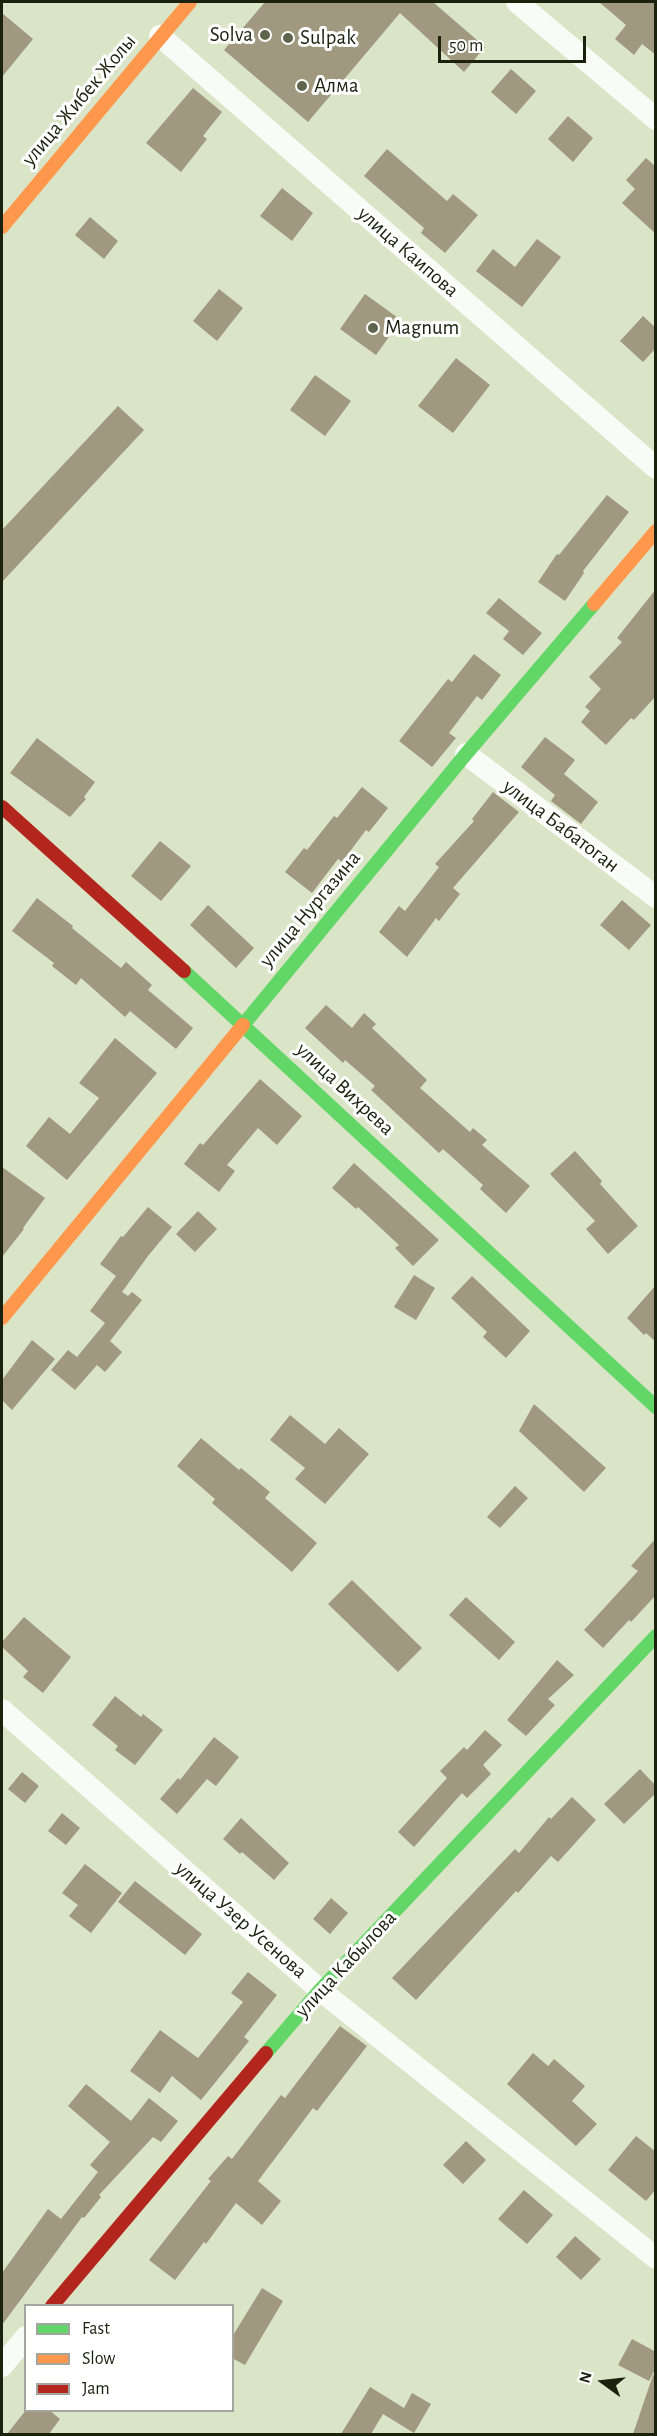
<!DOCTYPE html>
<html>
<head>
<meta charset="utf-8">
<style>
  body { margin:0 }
  #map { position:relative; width:657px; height:2436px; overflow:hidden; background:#dae4c6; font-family:"Alegreya Sans",sans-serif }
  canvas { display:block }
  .frame { position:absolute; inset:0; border:3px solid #1a210c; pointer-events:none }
  .legend { position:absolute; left:24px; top:2304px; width:210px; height:108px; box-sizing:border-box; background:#fff; border:2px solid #a3a69e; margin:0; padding:8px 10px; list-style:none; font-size:18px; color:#1a210c }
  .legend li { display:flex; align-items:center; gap:12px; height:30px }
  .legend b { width:30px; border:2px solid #a3a69e }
  .north { position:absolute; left:573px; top:2352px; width:60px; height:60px; -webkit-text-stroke:4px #fff; paint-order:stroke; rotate:285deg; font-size:16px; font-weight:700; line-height:24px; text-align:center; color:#1a210c }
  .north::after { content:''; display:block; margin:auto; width:21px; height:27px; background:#1a210c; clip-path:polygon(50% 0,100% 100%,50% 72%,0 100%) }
  .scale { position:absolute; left:438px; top:36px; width:148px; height:27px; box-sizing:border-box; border:3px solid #1a210c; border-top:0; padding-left:8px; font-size:18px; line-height:21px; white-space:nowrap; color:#1a210c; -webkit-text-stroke:4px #fff; paint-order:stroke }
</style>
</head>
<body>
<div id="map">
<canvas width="657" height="2436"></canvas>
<div class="frame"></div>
<ul class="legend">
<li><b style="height:8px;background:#63d668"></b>Fast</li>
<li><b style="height:8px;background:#ff974d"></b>Slow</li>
<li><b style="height:8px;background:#b3261e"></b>Jam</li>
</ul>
<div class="north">N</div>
<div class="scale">50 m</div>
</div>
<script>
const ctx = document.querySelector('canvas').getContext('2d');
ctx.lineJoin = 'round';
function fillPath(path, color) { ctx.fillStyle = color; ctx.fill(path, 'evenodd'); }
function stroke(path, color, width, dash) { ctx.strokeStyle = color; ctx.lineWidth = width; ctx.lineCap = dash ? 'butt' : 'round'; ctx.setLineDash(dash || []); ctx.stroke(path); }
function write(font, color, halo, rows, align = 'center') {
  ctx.font = font + ' "Alegreya Sans",sans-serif'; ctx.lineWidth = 6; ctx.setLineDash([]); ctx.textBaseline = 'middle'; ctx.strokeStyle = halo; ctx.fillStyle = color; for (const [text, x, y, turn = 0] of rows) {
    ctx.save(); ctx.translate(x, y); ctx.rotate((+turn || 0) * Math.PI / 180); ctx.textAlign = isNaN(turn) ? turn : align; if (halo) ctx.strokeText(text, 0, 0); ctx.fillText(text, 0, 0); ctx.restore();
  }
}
fillPath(new Path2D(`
  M265,2h168l52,45 -21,25 -64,-59 -92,109 -84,-72z
  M599,2h57v53l-14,-11 -8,11 -19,-16 11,-14z
  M2,13l31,26 -31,38z
  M511,69l25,22 -20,23 -25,-22z
  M193,88l29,24 -19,24 4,3 -26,33 -35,-29z
  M568,116l25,22 -20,24 -25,-23z
  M387,149l60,52 6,-7 25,21 -33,38 -24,-20 3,-5 -60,-52z
  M646,158l10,9v67l-34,-31 13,-14 -9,-9z
  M282,188l31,25 -21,28 -32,-25z
  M90,217l28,24 -14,18 -29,-24z
  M537,239l24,18 -39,50 -46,-36 17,-22 22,18z
  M219,289l24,19 -26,33 -24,-20z
  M365,294l36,26 -25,35 -36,-26z
  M643,316l13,12v20l-13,14 -23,-21z
  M456,358l34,27 -37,48 -35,-27z
  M315,375l36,26 -26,35 -35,-26z
  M118,406l26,24 -142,152v-52z
  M607,495l22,17 -46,59 1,2 -19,28 -27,-19 19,-28 2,1z
  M656,589v107l-22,24 -3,-2 -25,27 -25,-23 9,-11 -5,-4 16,-18 -12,-12 33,-35 -5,-4z
  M499,598l43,35 -19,22 -20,-16 6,-8 -23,-18z
  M474,654l27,21 -19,25 -5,-4 -28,37 7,5 -24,29 -33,-26 49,-62 4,3z
  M545,737l30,23 -11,14 34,28 -17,22 -30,-23 4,-6 -34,-28z
  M37,738l58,44 -11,15 2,2 -16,18 -60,-44z
  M362,787l26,21 -19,24 -3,-2 -24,32 -4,-3 -26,34 -27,-21 19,-24 3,2 27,-34 3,2z
  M493,792l26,20 -66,76 7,6 -21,27 -3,-3 -29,39 -28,-25 20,-26 6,5 34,-44 -4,-3 39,-43 -2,-2z
  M160,841l31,25 -30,35 -30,-25z
  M37,898l36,28 -1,2 49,40 5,-6 26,23 -4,5 45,38 -17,21 -46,-38 -5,6 -44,-39 -5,7 -24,-19 2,-3 -42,-32z
  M622,900l29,25 -22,25 -29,-25z
  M208,905l46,43 -18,20 -46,-43z
  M326,1005l26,23 12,-15 12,11 -4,4 55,52 -7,8 50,44 3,-4 14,12 -5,5 48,41 -24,27 -26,-24 3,-4 -40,-36 -4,4 -68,-63 4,-4 -30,-26 -2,3 -38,-35z
  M115,1038l42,35 -90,107 -41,-34 23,-29 21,17 29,-36 -20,-15z
  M260,1079l42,37 -25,29 -19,-17 -31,37 8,6 -16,21 -35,-28 16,-21 3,2z
  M575,1151l27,30 -2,3 38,42 -30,28 -22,-25 9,-8 -45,-47z
  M354,1163l85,77 -26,26 -18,-18 4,-3 -41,-38 -2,2 -24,-21z
  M2,1167l43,31 -22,30 1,1 -22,28z
  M148,1207l24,20 -24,29 -26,36 6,4 4,-4 10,8 -32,41 12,11 -17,20 -8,-7 -22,25 -24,-20 17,-20 9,7 28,-34 -15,-12 26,-35 -16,-12 21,-28 2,1z
  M198,1211l19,18 -22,23 -19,-18z
  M414,1275l21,13 -19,32 -22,-13z
  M472,1276l58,55 -24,27 -23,-21 4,-5 -36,-34z
  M656,1285v57l-10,-9 -2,2 -17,-17z
  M32,1340l23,19 -43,51 -10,-10v-20z
  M534,1404l72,64 -22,24 -65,-61z
  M290,1415l35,29 14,-16 30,26 -44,50 -30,-25 10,-11 -35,-28z
  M201,1438l38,32 2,-2 29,24 -5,6 52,45 -25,29 -80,-69 3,-4 -38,-33z
  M515,1486l13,12 -28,30 -13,-11z
  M656,1538v57l-25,27 -2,-2 -26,28 -19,-18 54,-59 -7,-5z
  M352,1580l70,68 -24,24 -70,-68z
  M466,1597l49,45 -16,18 -50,-45z
  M24,1617l47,40 -28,36 -20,-16 5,-6 -26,-24v-5z
  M557,1660l17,15 -26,24 7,6 -29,31 -19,-16z
  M115,1696l26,21 2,-3 20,16 -28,35 -20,-15 3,-4 -26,-21z
  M485,1730l17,15 -19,20 8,9 -24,24 -5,-5 -48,54 -16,-15 49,-54 -7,-7 24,-24 3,3z
  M214,1737l25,20 -23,29 -9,-7 -30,35 -17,-15 18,-21 2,2z
  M640,1769l16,17v7l-32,31 -20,-20z
  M22,1772l17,14 -14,17 -17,-14z
  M572,1797l24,23 -38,42 -7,-6 -33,37 -2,-2 -100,109 -24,-22 123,-129 4,4 30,-36 2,2z
  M62,1813l18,15 -14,17 -18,-14z
  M241,1818l48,45 -15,17 -32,-28 -2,2 -17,-15z
  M85,1864l37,29 -31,40 -22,-17 9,-11 -16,-12z
  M135,1881l67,53 -17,21 -67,-53z
  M331,1898l17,15 -18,21 -17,-15z
  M248,1972l29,23 -33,42 5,4 -48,59 -29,-24 -12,17 -30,-22 30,-41 38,28 45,-56 -12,-9z
  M340,2026l27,20 -50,65 -4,-3 -55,73 23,20 -19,24 -26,-22 -30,41 -2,-2 -29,38 -26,-20 62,-79 -3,-2 20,-23 4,3 49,-64 4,3z
  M533,2053l15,13 6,-7 31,27 -13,15 25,23 -21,22 -69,-62z
  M86,2084l45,37 18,-23 29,23 -17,21 -8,-5 -54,58 2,2 -17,21 -2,-1 -80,108v-52l46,-64 13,10 37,-47 -8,-7 20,-23 -42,-36z
  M636,2136l20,16v37l-10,12 -38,-31z
  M466,2141l20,19 -23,24 -20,-19z
  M524,2190l29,25 -26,29 -29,-25z
  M575,2236l26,23 -20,21 -25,-23z
  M262,2288l21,13 -38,64 -13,-7v-21z
  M632,2339l24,13v16l-7,13 -31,-16z
  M653,2375l3,1v58h-23z
  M370,2387l34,21 8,-15 19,11 -17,29 -31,-19 -12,20h-30z
  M26,2410h23l11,9 -11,15h-42z`), '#a0997f');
stroke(new Path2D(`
  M517,2l139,117
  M160,36l496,432
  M466,754l190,143
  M2,1710l318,280 336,268
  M2,2366l24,-29`), '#f9fbf6', 22);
stroke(new Path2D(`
  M184,971l472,436
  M243,1025l223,-271 128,-150
  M266,2053l54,-63 336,-354`), '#63d668', 14);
stroke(new Path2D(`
  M2,227l188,-225
  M594,604l62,-73
  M2,1318l241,-293`), '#ff974d', 14);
stroke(new Path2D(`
  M2,807l182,164
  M52,2306l214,-253`), '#b3261e', 14);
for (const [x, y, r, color] of [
  [265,35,6,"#5d654d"],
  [288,38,6,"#5d654d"],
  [302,86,6,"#5d654d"],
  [373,328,6,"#5d654d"]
]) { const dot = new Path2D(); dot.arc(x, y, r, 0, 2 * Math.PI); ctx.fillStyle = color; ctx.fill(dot); stroke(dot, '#fff', 2); }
write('21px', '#1a210c', '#fff', [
  ["Solva",253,35,"right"],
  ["Sulpak",300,38],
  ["Алма",314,86],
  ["Magnum",385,328]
], 'left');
write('21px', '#1a210c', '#fff', [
  ["улица Жибек Жолы",79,100,-50],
  ["улица Каипова",408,252,41],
  ["улица Бабатоган",561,826,37],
  ["улица Нургазина",310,909,-50],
  ["улица Вихрева",345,1089,43],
  ["улица Узер Усенова",241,1920,41],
  ["улица Кабылова",346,1964,-47]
]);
</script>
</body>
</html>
